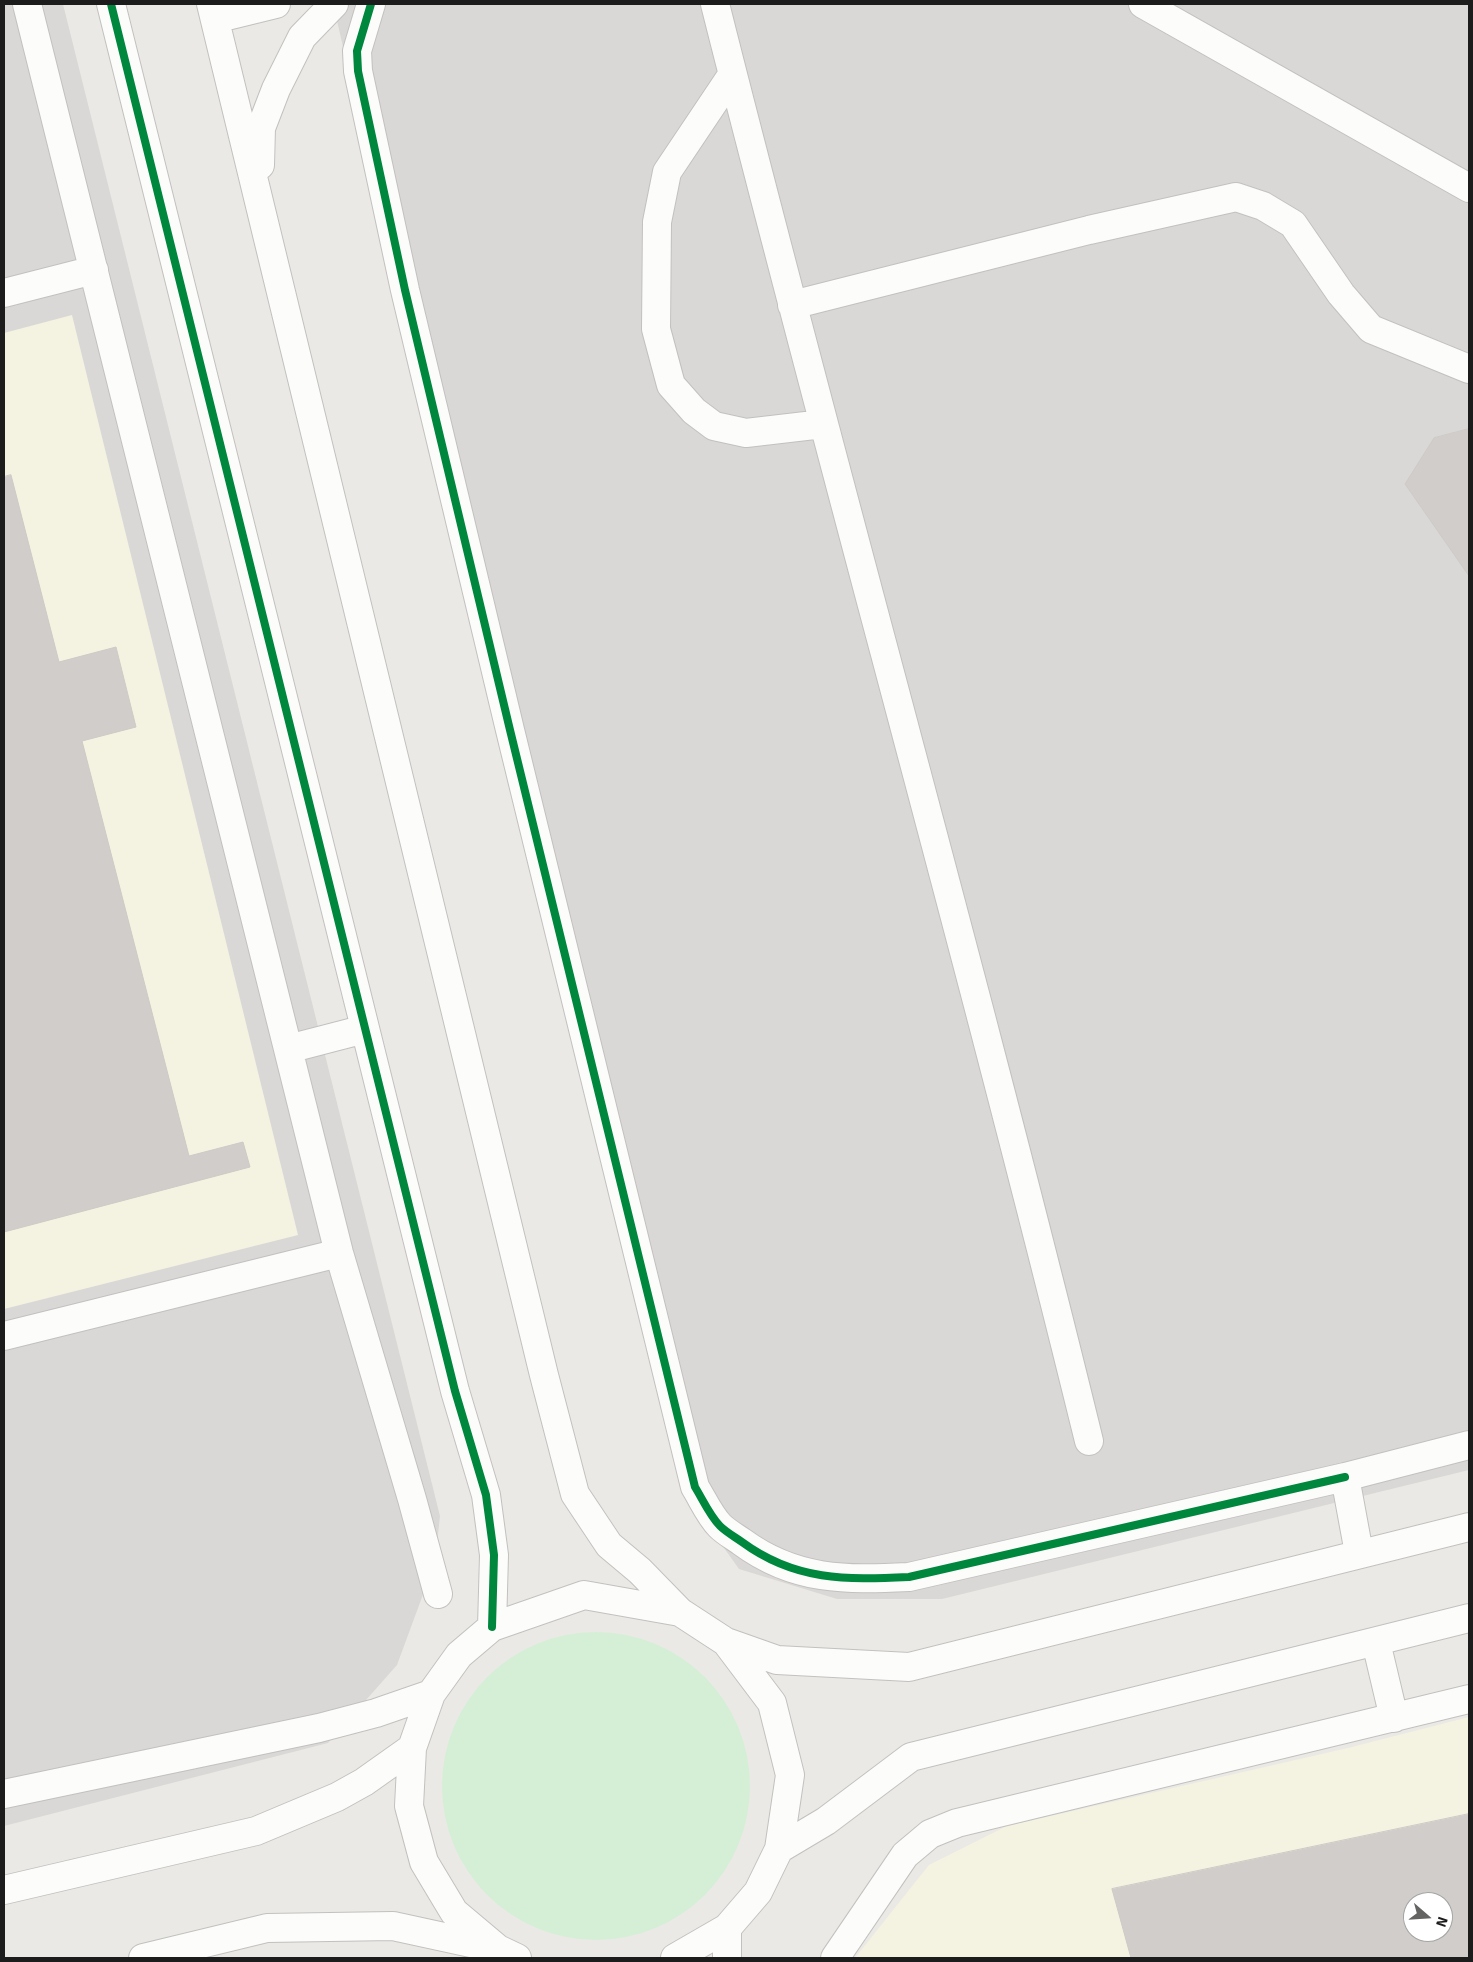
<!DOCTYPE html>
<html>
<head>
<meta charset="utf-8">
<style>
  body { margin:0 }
  #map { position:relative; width:1473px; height:1962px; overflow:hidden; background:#ebe9e5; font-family:Signika,sans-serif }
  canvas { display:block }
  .frame { position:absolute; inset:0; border:5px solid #1c1c1c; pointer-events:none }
  .north { position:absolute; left:1403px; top:1892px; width:50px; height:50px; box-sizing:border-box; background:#fff; border:1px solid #a4a4a4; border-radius:50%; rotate:109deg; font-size:14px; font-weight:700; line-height:20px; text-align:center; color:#1c1c1c }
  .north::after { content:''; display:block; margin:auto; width:18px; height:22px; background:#646462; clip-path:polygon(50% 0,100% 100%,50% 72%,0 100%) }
</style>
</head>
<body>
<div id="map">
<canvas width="1473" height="1962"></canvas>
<div class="frame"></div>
<div class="north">N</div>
</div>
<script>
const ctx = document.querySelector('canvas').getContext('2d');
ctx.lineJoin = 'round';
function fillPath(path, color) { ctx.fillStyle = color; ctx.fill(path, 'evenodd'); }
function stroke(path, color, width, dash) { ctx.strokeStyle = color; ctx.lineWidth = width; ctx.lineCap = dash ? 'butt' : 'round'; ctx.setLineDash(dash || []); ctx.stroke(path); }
fillPath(new Path2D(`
  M4,4h59l377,1512 -5,46 -38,103 -69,78 -324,83z
  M333,4h1136v1466l-527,129h-105l-98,-30 -57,-80z`), '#dad8d6');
fillPath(new Path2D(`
  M72,315l226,920 -294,74v-976z
  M1469,1717v241h-614l74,-93 78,-39 341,-78zM1413,1902h30v30h-30z`), '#f4f3e1');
fillPath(new Path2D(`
  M442 1786a154 154 0 1 1 308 0a154 154 0 1 1-308 0Z`), '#d5efd6');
const building = new Path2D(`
  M1469,429v147l-64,-92 29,-46z
  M11,475l48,187 57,-15 20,80 -54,14 107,415 54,-14 7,25 -246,65v-755z
  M1469,1814v144h-338l-19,-69zM1413,1902h30v30h-30z`);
fillPath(building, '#d0cdca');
stroke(building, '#cecbc7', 1);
const minor = new Path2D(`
  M27,4l312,1249 73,246 26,95
  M111,4l344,1387 31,104 8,60 -2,72
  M211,4l333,1371 31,119 34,51 31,26 40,41
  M371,4l-14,47 1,20 47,219 105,440 185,757c8,13 15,29 25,39 6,6 15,11 22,16 53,39 104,38 167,35l436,-100
  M715,4c121,480 256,956 374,1437
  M1143,4l326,184
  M215,19l61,-15
  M732,75l-65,97 -10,50 -1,107 15,56 23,26 20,15 32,7 77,-9
  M260,165l1,-37 15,-39 26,-52 32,-33
  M4,293l90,-23
  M792,305l297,-75 147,-33 27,9 30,18 48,70 30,35 98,40
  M288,1049l77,-20
  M4,1336l335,-83
  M1359,1553l-14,-76 124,-32
  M726,1642l51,18 132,7 560,-140
  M1376,1642l18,76
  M4,1794l315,-66 57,-15 55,-19
  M779,1849l47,-28 85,-64 558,-139
  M4,1890l252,-59 81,-34 27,-15 48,-34
  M143,1958l124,-30 126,-2 101,22
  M517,1958l-19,-9 -44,-37 -30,-50 -15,-56 3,-58 19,-54 28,-39 33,-28 92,-32 96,17 46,30 46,61 18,72 -11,74 -21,43 -31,36 -52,30
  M727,1958v-30
  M835,1958l70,-103 25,-21 27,-11 512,-124`);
stroke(minor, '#c2c1bf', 30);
stroke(minor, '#fcfcfb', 28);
stroke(new Path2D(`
  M111,4l344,1387 31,104 8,60 -2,72
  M371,4l-14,47 1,20 47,219 105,440 185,757c8,13 15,29 25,39 6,6 15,11 22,16 53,39 104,38 167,35l436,-100`), '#00873e', 8);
</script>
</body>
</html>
